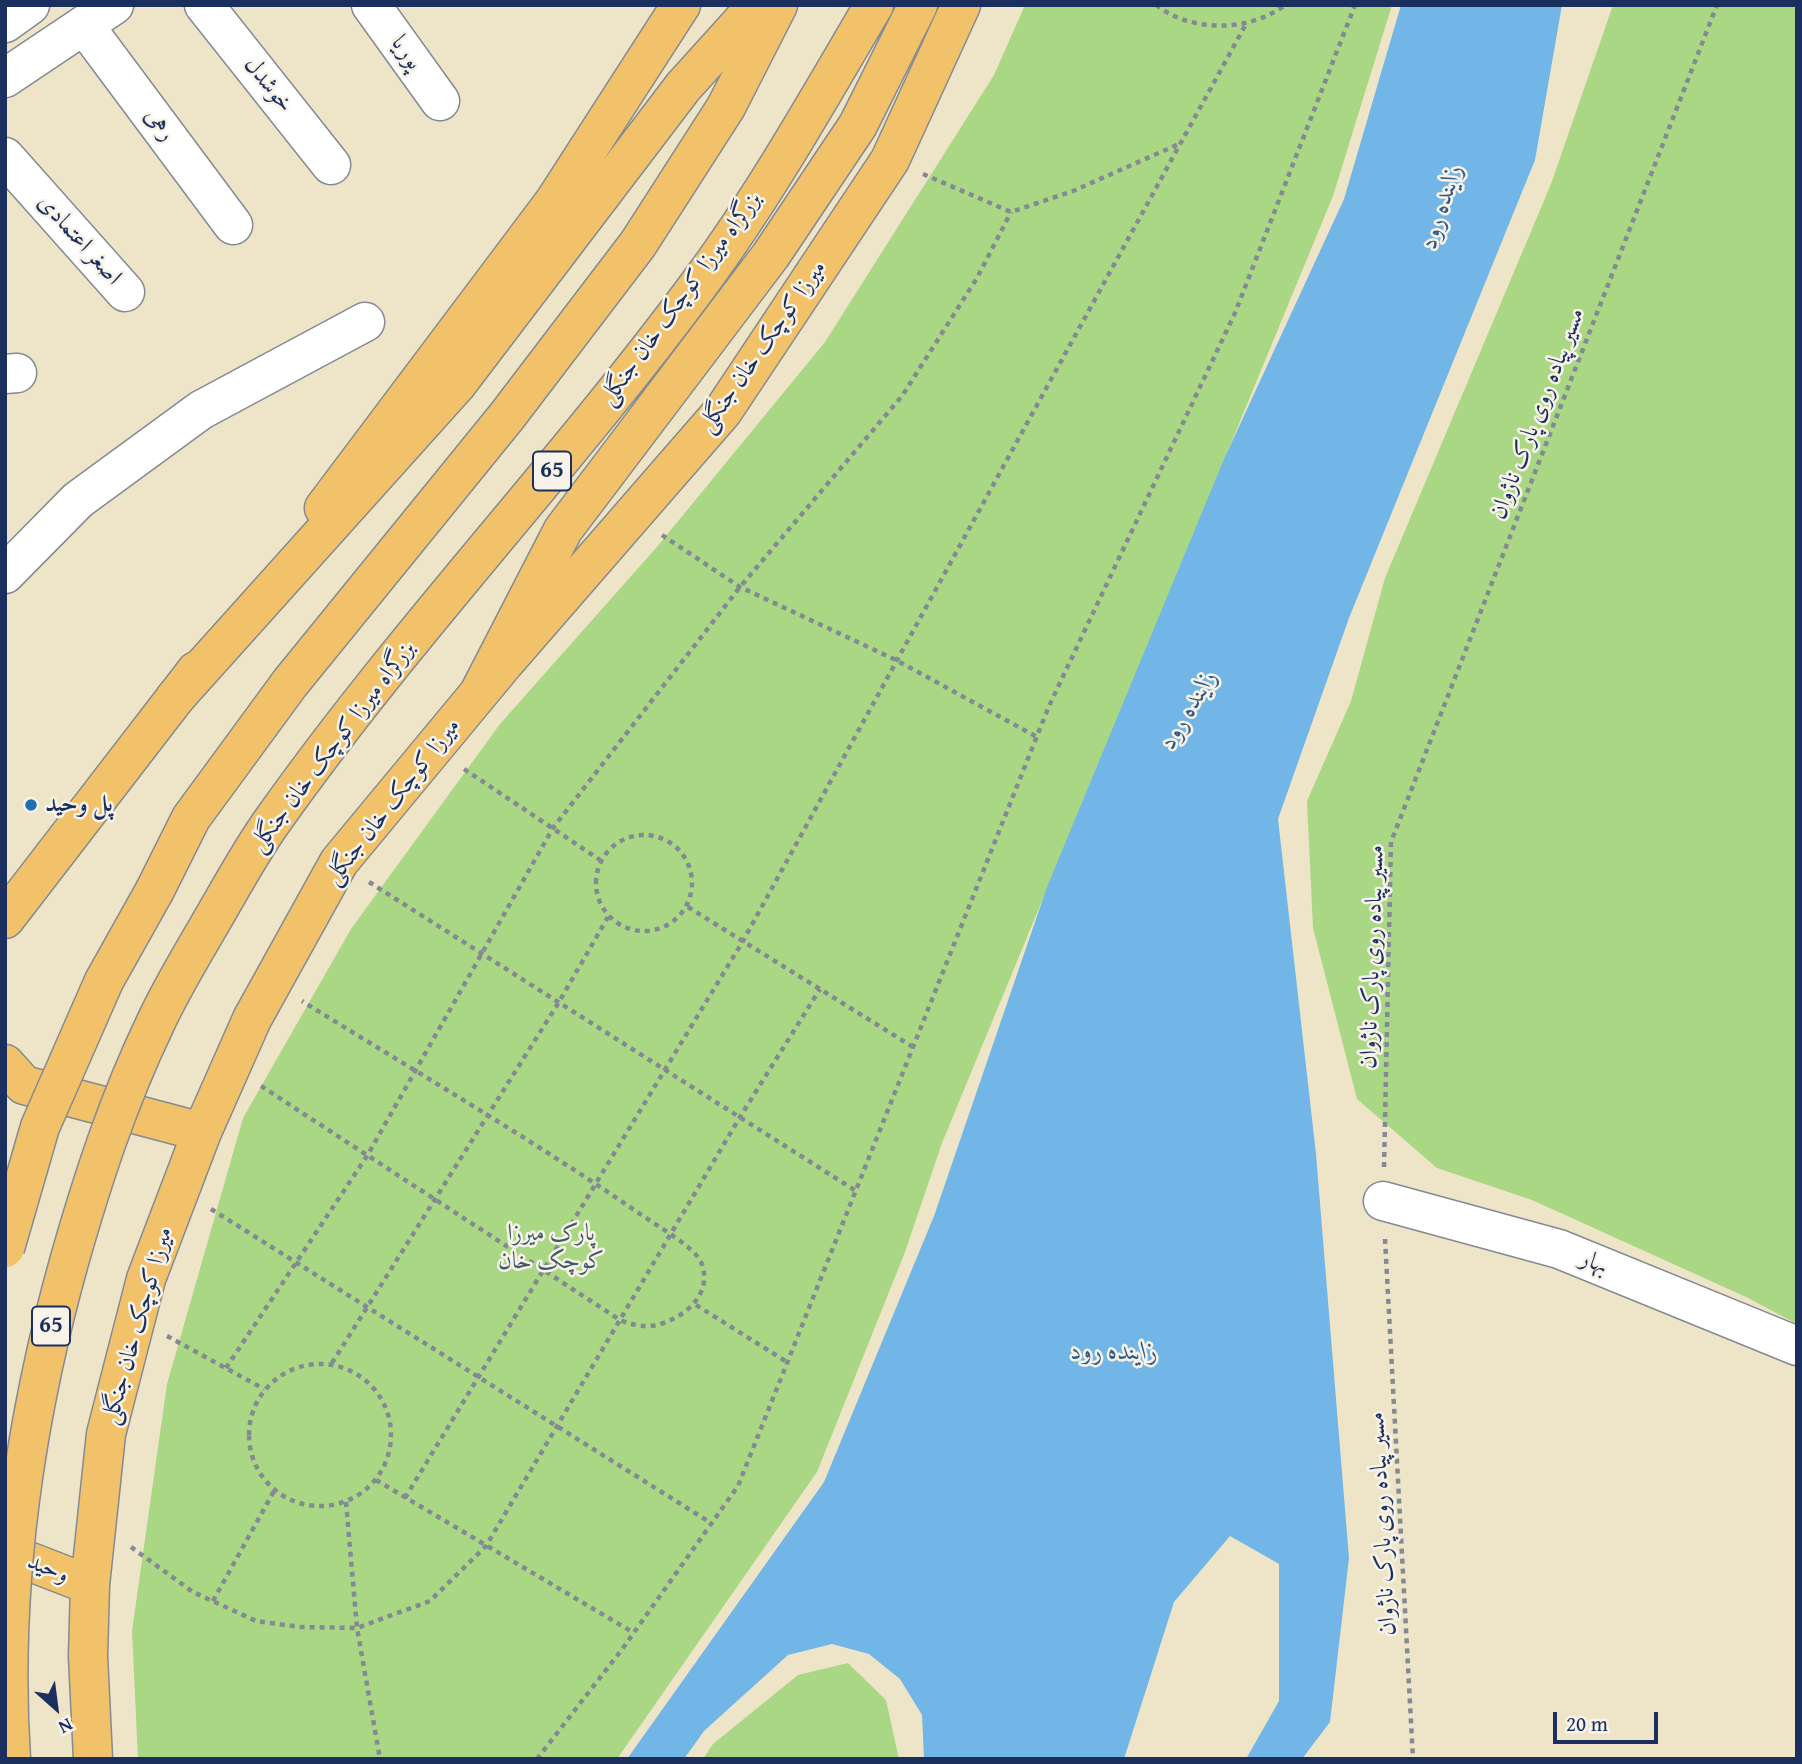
<!DOCTYPE html>
<html>
<head>
<meta charset="utf-8">
<style>
  body { margin:0 }
  #map { position:relative; width:1802px; height:1764px; overflow:hidden; background:#eee5c8; font-family:"Gentium Book Plus",serif }
  canvas { display:block }
  .frame { position:absolute; inset:0; border:7px solid #1b2f5e; pointer-events:none }
  .north { position:absolute; left:21px; top:1673px; width:70px; height:70px; -webkit-text-stroke:5px #f7f3e8; paint-order:stroke; rotate:152deg; font-size:19px; font-weight:700; line-height:28px; text-align:center; color:#1b2f5e }
  .north::after { content:''; display:block; margin:auto; width:24px; height:32px; background:#1b2f5e; clip-path:polygon(50% 0,100% 100%,50% 72%,0 100%) }
  .scale { position:absolute; left:1553px; top:1712px; width:105px; height:32px; box-sizing:border-box; border:4px solid #1b2f5e; border-top:0; padding-left:9px; font-size:21px; line-height:24px; white-space:nowrap; color:#1b2f5e; -webkit-text-stroke:5px #f7f3e8; paint-order:stroke }
</style>
</head>
<body>
<div id="map">
<canvas width="1802" height="1764"></canvas>
<div class="frame"></div>
<div class="north">N</div>
<div class="scale">20 m</div>
</div>
<script>
const ctx = document.querySelector('canvas').getContext('2d');
ctx.lineJoin = 'round';
function fillPath(path, color) { ctx.fillStyle = color; ctx.fill(path, 'evenodd'); }
function stroke(path, color, width, dash) { ctx.strokeStyle = color; ctx.lineWidth = width; ctx.lineCap = dash ? 'butt' : 'round'; ctx.setLineDash(dash || []); ctx.stroke(path); }
function write(font, color, halo, rows, align = 'center') {
  ctx.font = font + ' "Gentium Book Plus",Amiri,serif'; ctx.lineWidth = 5; ctx.setLineDash([]); ctx.textBaseline = 'middle'; ctx.strokeStyle = halo; ctx.fillStyle = color; for (const [text, x, y, turn = 0] of rows) {
    ctx.save(); ctx.translate(x, y); ctx.rotate((+turn || 0) * Math.PI / 180); ctx.textAlign = isNaN(turn) ? turn : align; if (halo) ctx.strokeText(text, 0, 0); ctx.fillText(text, 0, 0); ctx.restore();
  }
}
fillPath(new Path2D(`
  M1025,5h367l-59,191 -391,947 -37,109 -88,220 -200,287h-479l-6,-128 35,-247 76,-266 108,-189 149,-205 156,-176 169,-206 169,-267z
  M1613,5h184v1319l-51,-27 -214,-97 -95,-32 -80,-69 -44,-171 -6,-127 44,-100 34,-123 166,-394z
  M848,1663l38,37 13,59h-196l10,-15 85,-69z`), '#aad783');
fillPath(new Path2D(`
  M1401,5h161l-27,155 -186,458 -71,201 38,335 33,404 -19,164 -28,37h-56l33,-58v-137l-49,-28 -56,66 -50,157h-200l-2,-44 -22,-36 -31,-25 -37,-10 -44,11 -84,76 -20,28h-57l197,-277 110,-266 113,-329 177,-428 120,-260z`), '#72b6e8');
const minor = new Path2D(`
  M204,5l127,160
  M371,5l69,96
  M5,23l25,-18
  M84,25l149,200
  M5,78l109,-73
  M5,157l120,135
  M5,374l12,-1
  M5,574l73,-74 123,-90 164,-88
  M1383,1201l176,48 238,97`);
const major = new Path2D(`
  M324,508l230,-306 127,-197
  M5,919l191,-248
  M5,1064l19,21 178,47
  M5,1552l85,33
  M93,1759l-5,-103 2,-71 16,-151 40,-155 56,-147 50,-113 87,-157 165,-199 219,-252 167,-251 71,-155`);
const highway = new Path2D(`
  M480,691l83,-161 208,-275 87,-130 60,-120
  M175,698l282,-314 226,-297 74,-82
  M155,890l36,-72 99,-135 217,-267 131,-172 88,-137 52,-102
  M211,922c20,-34 39,-70 62,-102 133,-188 293,-355 429,-540 64,-87 117,-182 172,-275`);
stroke(minor, '#848a93', 41);
stroke(major, '#848a93', 41);
stroke(highway, '#848a93', 41);
stroke(new Path2D(`
  M1156,5c36,28 93,27 129,0
  M923,174l88,38 62,-21 106,-47
  M662,535l78,52 156,73 141,77
  M464,769l136,91
  M596 883a48 48 0 1 1 96 0a48 48 0 1 1-96 0Z
  M369,882l487,309
  M688,907l225,140
  M261,1086l359,234c18,7 32,9 51,0 22,-10 41,-32 30,-58 -6,-14 -43,-36 -58,-46 -110,-76 -227,-144 -341,-215
  M1384,1167l7,-325 326,-837
  M211,1209l500,314
  M1385,1239l28,520
  M696,1305l91,57
  M167,1336l97,53
  M332,1363l227,-361 49,-85
  M249 1435a71 71 0 1 1 142 0a71 71 0 1 1-142 0Z
  M226,1368l141,-212 186,-328 187,-241 162,-191 75,-118 34,-66
  M376,1480l258,153
  M405,1498l338,-557 503,-917
  M346,1502l11,126 23,131
  M131,1547l62,45 63,29 44,6 57,1 73,-27 56,-55 254,-429 80,-128
  M213,1601l61,-110
  M537,1759l86,-111 115,-162 311,-780 186,-393 120,-308`), '#848a93', 4.5, [5, 5]);
stroke(minor, '#fff', 38);
stroke(major, '#f2c26a', 38);
stroke(highway, '#f2c26a', 38);
const highwayBridge = new Path2D(`
  M5,1248l35,-121 64,-146 51,-91
  M11,1759c-11,-168 13,-336 58,-497 23,-81 49,-161 86,-238 16,-35 37,-69 56,-102`);
stroke(highwayBridge, '#848a93', 41, []);
stroke(highwayBridge, '#f2c26a', 38);
for (const [x, y, r, color] of [
  [31,805,7,"#1f6fb2"]
]) { const dot = new Path2D(); dot.arc(x, y, r, 0, 2 * Math.PI); ctx.fillStyle = color; ctx.fill(dot); stroke(dot, '#f7f3e8', 2.5); }
for (const [x, y, w] of [
  [552,471,38],
  [51,1326,38]
]) { const box = new Path2D(); box.roundRect(x - w / 2, y - 19.5, w, 39, 5); ctx.fillStyle = '#f7f3e8'; ctx.fill(box); stroke(box, '#1b2f5e', 2); }
write('bold 23px', '#1b2f5e', null, [
  ["65",552,471],
  ["65",51,1326]
]);
write('24px', '#1b2f5e', '#f7f3e8', [
  ["پوریا",406,53,54],
  ["خوشدل",268,85,51],
  ["رهی",159,125,53],
  ["اصغر اعتمادی",79,240,48],
  ["بزرگراه میرزا کوچک خان جنگلی",681,299,-54],
  ["میرزا کوچک خان جنگلی",763,347,-55],
  ["مسیر پیاده روی پارک ناژوان",1538,414,-69],
  ["بزرگراه میرزا کوچک خان جنگلی",333,747,-53],
  ["میرزا کوچک خان جنگلی",393,802,-52],
  ["مسیر پیاده روی پارک ناژوان",1373,957,-88],
  ["بهار",1594,1263,22],
  ["میرزا کوچک خان جنگلی",138,1326,-74],
  ["مسیر پیاده روی پارک ناژوان",1383,1524,-93],
  ["وحید",48,1569,22]
]);
write('bold 24px', '#1b2f5e', '#f7f3e8', [
  ["پل وحید",45,805]
], 'left');
write('24px', '#3f5967', '#f7f3e8', [
  ["پارک میرزا",551,1234],
  ["کوچک خان",551,1262]
]);
write('italic 26px', '#355887', '#f7f3e8', [
  ["زاینده رود",1442,207,-72],
  ["زاینده رود",1189,710,-59],
  ["زاینده رود",1114,1352]
]);
</script>
</body>
</html>
